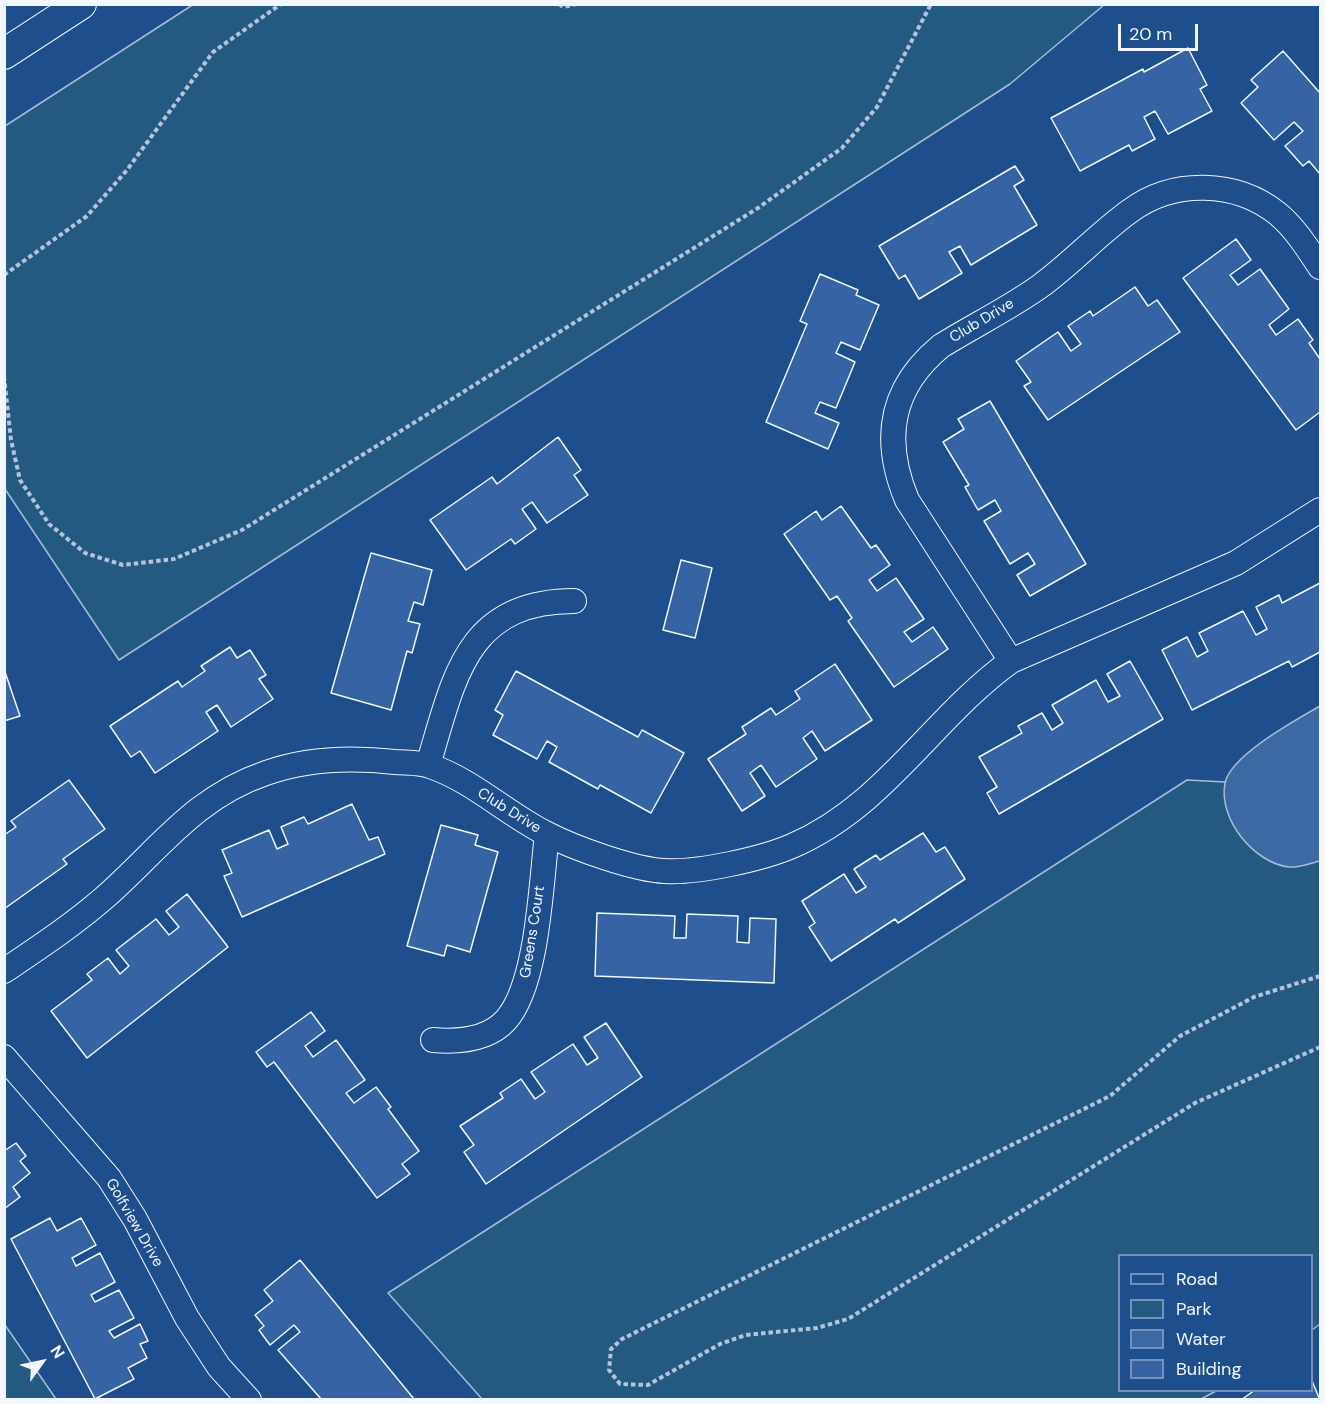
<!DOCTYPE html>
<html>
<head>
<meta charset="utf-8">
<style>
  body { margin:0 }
  #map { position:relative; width:1325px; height:1404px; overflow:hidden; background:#1f4e8c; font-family:"DM Sans",sans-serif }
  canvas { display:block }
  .frame { position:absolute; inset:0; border:6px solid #f2f6ff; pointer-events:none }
  .legend { position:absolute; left:1118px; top:1254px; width:195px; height:138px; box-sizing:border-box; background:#1f4e8c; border:2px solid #7391ba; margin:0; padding:8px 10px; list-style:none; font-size:18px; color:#f2f6ff }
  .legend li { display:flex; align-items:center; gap:12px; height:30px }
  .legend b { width:30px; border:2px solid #7391ba }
  .north { position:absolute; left:12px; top:1332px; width:60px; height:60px; -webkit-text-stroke:4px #1f4e8c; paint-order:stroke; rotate:57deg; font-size:16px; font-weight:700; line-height:24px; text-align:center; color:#f2f6ff }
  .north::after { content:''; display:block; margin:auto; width:21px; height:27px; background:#f2f6ff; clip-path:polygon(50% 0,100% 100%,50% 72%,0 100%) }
  .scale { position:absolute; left:1118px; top:24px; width:80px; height:27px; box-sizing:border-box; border:3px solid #f2f6ff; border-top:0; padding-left:8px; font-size:18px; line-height:21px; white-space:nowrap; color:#f2f6ff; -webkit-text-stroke:4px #1f4e8c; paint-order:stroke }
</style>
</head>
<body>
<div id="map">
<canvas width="1325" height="1404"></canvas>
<div class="frame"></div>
<ul class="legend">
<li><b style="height:8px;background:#1f4e8c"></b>Road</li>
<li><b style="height:16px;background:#245a82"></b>Park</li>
<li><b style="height:16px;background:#3b69a3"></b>Water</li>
<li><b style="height:16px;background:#3563a3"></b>Building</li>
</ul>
<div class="north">N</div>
<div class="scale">20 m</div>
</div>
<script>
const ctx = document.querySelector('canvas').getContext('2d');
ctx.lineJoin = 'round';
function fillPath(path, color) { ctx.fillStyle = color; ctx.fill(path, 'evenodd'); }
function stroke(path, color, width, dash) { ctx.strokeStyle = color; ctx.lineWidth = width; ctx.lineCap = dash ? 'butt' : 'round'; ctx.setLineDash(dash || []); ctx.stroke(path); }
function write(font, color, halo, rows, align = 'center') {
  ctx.font = font + ' "DM Sans",sans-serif'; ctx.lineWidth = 4.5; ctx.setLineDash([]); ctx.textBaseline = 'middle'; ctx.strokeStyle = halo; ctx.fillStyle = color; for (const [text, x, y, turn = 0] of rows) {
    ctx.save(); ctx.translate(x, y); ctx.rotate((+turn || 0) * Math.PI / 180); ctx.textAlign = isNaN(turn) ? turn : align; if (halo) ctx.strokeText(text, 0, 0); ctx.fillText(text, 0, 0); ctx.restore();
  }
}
const green = new Path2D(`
  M194,4h910v1l-94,79 -891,576 -114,-171v-363z
  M1320,706v618l-8,6v-74h-192v134l96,1 -15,8h-719l-94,-106 799,-513 38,2c22,-35 60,-56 95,-76z
  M4,1325h1l51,74h-51z`);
fillPath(green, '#245a82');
stroke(green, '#a8bbd7', 1.5);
const water = new Path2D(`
  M1320,706v155c-9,2 -22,7 -31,6 -35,-4 -71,-48 -64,-84 6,-28 71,-63 95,-77z`);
fillPath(water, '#3b69a3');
stroke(water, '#a8bbd7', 1.5);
const building = new Path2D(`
  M1188,48l19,37 -7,4 12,22 -44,23 -13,-23 -11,6 11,22 -23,12 -3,-6 -49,26 -29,-53 92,-49 1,3z
  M1283,51l37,42v81l-11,-13 -6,5 -18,-20 18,-15 -9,-9 -20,18 -33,-37 17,-16 -7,-7z
  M1015,166l9,14 -10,6 23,39 -66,40 -11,-19 -11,6 13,21 -43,26 -14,-24 -6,4 -20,-33z
  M1236,239l15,21 -21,15 8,10 22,-16 29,40 -20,16 7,10 22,-16 15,21 -4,3 11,16v53l-24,18 -113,-152z
  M820,274l38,16 -2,5 23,10 -19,45 -19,-8 -5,11 19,9 -19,46 -16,-6 -5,11 24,10 -11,26 -62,-27 41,-98 -7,-3z
  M1135,287l13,19 9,-6 23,32 -132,88 -24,-34 7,-4 -15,-21 42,-29 13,19 10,-7 -13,-18 22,-15 3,5z
  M990,401l96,163 -56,32 -13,-21 18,-11 -7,-11 -18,11 -26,-43 17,-10 -6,-11 -17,10 -13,-23 4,-2 -26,-43 21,-13 -6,-10z
  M558,437l23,33 -7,5 14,20 -41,28 -15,-21 -10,7 14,20 -21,15 -4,-5 -45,31 -36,-50 62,-43 5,7z
  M841,506l30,42 5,-3 14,20 -21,15 8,11 19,-13 28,41 -20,13 8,10 21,-15 15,22 -54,38 -46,-66 4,-3 -15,-22 -7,4 -46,-66 32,-23 6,9z
  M371,553l61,17 -9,35 -9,-3 -6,19 12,3 -8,29 -5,-2 -16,59 -60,-17z
  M681,560l31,8 -17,70 -32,-8z
  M1320,583v69l-28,15 -3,-6 -97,49 -30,-60 25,-13 10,20 11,-6 -9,-18 44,-22 13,24 11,-6 -11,-22 23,-12 3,8z
  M230,647l7,11 13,-8 16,25 -7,4 14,20 -42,28 -14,-22 -11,7 12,19 -63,42 -15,-22 -9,6 -21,-31 68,-45 4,6 23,-16 -4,-5z
  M1130,661l33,58 -164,95 -12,-21 10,-6 -18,-30 43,-24 -4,-7 24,-13 10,17 11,-7 -11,-18 44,-25 12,22 12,-6 -13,-22z
  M835,664l37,56 -47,31 -13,-20 -9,7 14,21 -41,28 -15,-22 -11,8 15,23 -23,15 -34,-52 38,-25 -4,-7 29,-19 5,7 24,-16 -5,-8z
  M4,669l16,47 -16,5z
  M516,671l122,66 4,-7 42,23 -33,60 -51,-28 -2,4 -49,-27 8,-15 -10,-6 -10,18 -44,-24 10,-20 -8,-5z
  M69,780l36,49 -42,30 4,5 -63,45v-74l12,-8 -5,-6z
  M352,804l17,36 9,-3 7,17 -143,63 -18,-41 8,-3 -10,-23 47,-20 8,19 11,-5 -7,-17 23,-10 4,7z
  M441,825l37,10 -3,10 23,7 -28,100 -23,-7 -3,11 -37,-10z
  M923,833l13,19 9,-5 20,32 -67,44 -3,-4 -64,42 -22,-34 6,-4 -13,-22 42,-27 12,19 10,-6 -12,-18 22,-14 4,5z
  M187,894l41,53 -141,111 -36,-47 41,-31 -5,-6 21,-16 12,16 9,-8 -13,-16 40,-31 13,16 10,-8 -13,-16z
  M597,913l78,3 -1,22h12l1,-24 51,2 -1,26 12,1 1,-25 26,1 -2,64 -179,-7z
  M311,1012l14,19 -20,15 8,11 23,-17 29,40 -19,13 8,10 22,-16 15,20 -3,2 31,42 -17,13 8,10 -33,24 -103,-136 -7,5 -11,-15z
  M606,1023l36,54 -156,107 -22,-32 10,-7 -14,-19 43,-28 -3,-5 21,-14 14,20 10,-7 -14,-20 42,-28 14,21 11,-7 -14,-21z
  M16,1143l10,13 -6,5 10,12 -17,14 7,10 -16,12v-58z
  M50,1218l7,13 24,-13 15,27 -24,13 4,8 24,-13 15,29 -24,13 4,7 24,-12 15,28 -25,13 5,7 26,-14 8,17 -8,3 7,14 -19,10 6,11 -39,20 -84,-160z
  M300,1260l114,139v1h-92l-44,-50 22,-18 -6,-7 -24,20 -11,-15 5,-4 -9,-11 18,-14 -9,-11z
  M1312,1381l8,19h-79l14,-10h57z`);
fillPath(building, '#3563a3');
stroke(building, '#f2f6ff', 1.5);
const minor = new Path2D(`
  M1011,661l-104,-161c-25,-60 -17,-112 34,-154 32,-20 67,-37 98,-59 32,-23 59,-53 91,-76 43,-32 106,-31 148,3 17,14 30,35 42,53
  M428,765c26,-85 37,-164 146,-164
  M4,971c34,-23 69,-46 100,-73 55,-48 89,-100 162,-125 42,-15 85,-16 129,-11 11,1 24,0 35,4 42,14 77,48 117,68 27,14 88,36 118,37 33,2 97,-12 127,-25 93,-40 140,-128 219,-185l225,-98 84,-53
  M433,1040c24,2 55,0 73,-20 32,-36 35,-137 41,-186
  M4,1057l105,121 26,41 52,99 32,49 30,33`);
const tertiary = new Path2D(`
  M4,54l77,-50`);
stroke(minor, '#f2f6ff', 26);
stroke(tertiary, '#f2f6ff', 32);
stroke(new Path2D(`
  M559,4l4,3 14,-3
  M4,275l83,-59 40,-46 86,-118 68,-48
  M4,376l7,64 9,40 29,44 36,29 38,12 51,-6 68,-29 516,-322 84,-60 35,-41 54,-103
  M1320,976l-66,21 -74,39 -70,60 -488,243 -11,10 -2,21 11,14 28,1 72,-41 26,-9 71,-7 31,-9 347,-216 125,-56`), '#b3c4dc', 4, [4.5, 3]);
stroke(minor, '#1f4e8c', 24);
stroke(tertiary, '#1f4e8c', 30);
write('15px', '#f2f6ff', '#1f4e8c', [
  ["Club Drive",982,321,-31],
  ["Club Drive",509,811,32],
  ["Greens Court",533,932,-81],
  ["Golfview Drive",134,1223,60]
]);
</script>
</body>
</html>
